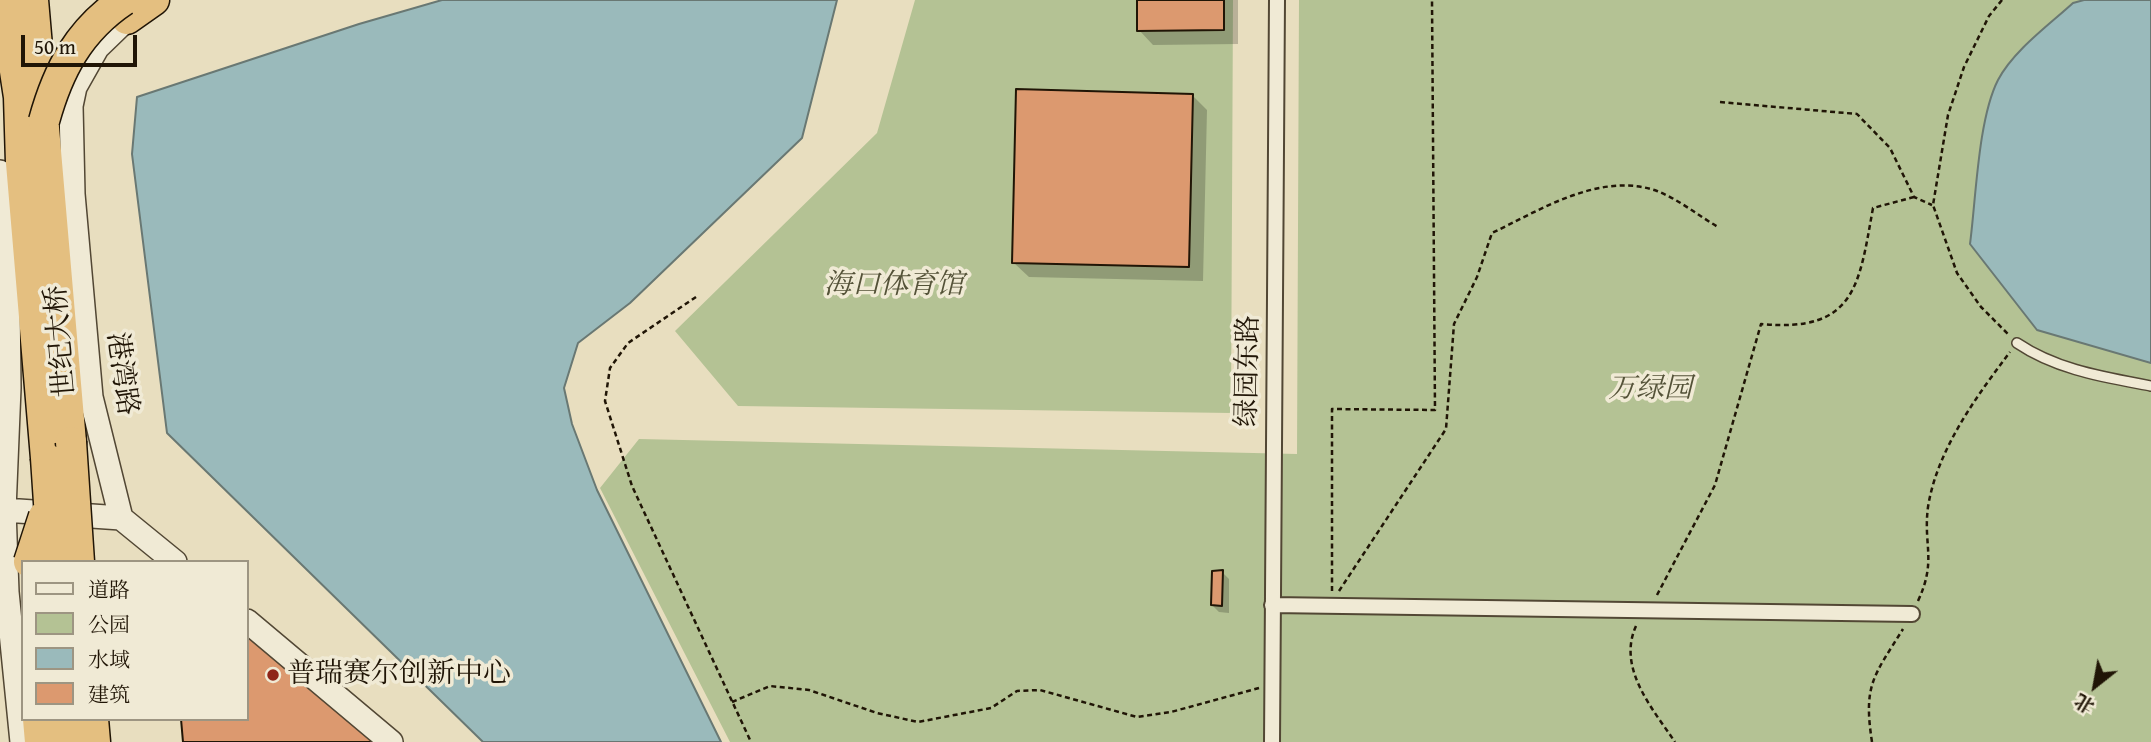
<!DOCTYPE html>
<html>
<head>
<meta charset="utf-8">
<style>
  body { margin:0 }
  #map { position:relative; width:2151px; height:742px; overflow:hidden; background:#e8debf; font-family:"Gentium Book Plus","Noto Serif SC",serif }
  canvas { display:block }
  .legend { position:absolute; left:21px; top:560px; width:228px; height:161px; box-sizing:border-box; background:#f0ead5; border:2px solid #9d9582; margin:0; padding:9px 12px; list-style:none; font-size:21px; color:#201506 }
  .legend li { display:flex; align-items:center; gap:14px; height:35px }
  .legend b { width:35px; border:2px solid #9d9582 }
  .north { position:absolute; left:2060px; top:651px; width:70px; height:70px; -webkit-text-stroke:5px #f0ead5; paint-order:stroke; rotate:211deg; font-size:19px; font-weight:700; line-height:28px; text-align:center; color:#201506 }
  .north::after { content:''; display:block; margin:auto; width:24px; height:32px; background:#201506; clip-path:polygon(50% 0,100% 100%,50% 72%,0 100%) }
  .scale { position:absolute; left:21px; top:35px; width:116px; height:32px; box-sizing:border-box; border:4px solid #201506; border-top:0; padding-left:9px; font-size:21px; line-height:24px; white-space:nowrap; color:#201506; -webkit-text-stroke:5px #f0ead5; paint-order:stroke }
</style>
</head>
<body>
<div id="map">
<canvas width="2151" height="742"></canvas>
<ul class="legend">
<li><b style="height:9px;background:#f0ead5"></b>道路</li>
<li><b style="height:19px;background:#b4c294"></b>公园</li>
<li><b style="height:19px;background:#9ababb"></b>水域</li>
<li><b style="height:19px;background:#dc996f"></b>建筑</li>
</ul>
<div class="north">北</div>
<div class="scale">50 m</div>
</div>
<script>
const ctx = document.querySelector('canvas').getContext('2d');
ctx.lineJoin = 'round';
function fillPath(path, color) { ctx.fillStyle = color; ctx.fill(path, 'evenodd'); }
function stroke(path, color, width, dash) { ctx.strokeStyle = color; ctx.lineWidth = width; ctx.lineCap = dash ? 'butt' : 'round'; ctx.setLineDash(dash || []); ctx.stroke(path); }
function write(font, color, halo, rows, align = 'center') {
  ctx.font = font + ' "Gentium Book Plus","Noto Serif SC",serif'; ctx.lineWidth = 7; ctx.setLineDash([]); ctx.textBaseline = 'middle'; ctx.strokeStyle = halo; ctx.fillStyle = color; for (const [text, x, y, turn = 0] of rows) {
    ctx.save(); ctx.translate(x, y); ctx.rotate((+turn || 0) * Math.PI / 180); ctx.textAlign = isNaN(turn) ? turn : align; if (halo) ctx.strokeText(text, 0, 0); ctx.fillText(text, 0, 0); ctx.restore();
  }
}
fillPath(new Path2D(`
  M915,0h222v31l87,-1v-30h9l-2,413 -493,-7 -63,-75 202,-198zM1016,90l177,4 -4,173 -176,-4z
  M1299,0h785l-11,3 -36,327 114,33v379h-1421l-130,-254 39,-49 658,15z`), '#b4c294');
const water = new Path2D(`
  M442,0h395l-35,138 -172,165 -52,40 -14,45 8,36 25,66 124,252h-238l-316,-309 -35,-279 5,-57 222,-73z
  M2084,0h67v363l-114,-33 -67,-86c6,-45 8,-125 28,-164 16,-30 51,-55 75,-77z`);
fillPath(water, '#9ababb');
stroke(water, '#697873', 2);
fillPath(new Path2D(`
  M1138,0h100v44l-85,1 -14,-15z
  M1192,95l15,15 -4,171 -174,-4 -15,-14z
  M1222,572l7,7v34l-10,-1 -7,-7z`), '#0003');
const building = new Path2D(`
  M1137,0h87v30l-87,1z
  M1016,89l177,5 -4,173 -177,-4z
  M1223,570l-1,36 -11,-1 1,-34z
  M247,630l131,112h-195l-2,-23h66z`);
fillPath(building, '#dc996f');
stroke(building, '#201506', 2);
const service = new Path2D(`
  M2017,343c40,27 87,34 134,43`);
const pedestrian = new Path2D(`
  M1272,605l640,9
  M1272,742l5,-742`);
const tertiary = new Path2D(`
  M127,19l-30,29 -22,39 -4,19 2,88 18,203 30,121 54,44
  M0,172l8,121 1,95 -5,122 3,82 15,150
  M4,510l117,8
  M247,621l144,121`);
const trunk = new Path2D(`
  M4,0l15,97 2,66 25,295
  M33,0l38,442
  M127,19l27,-19
  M38,719l2,23
  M67,719l2,23
  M93,719l2,23`);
stroke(service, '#524734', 12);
stroke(pedestrian, '#524734', 18);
stroke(tertiary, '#524734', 26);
stroke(trunk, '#201506', 33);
stroke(new Path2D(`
  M2002,0l-13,16 -25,51 -16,48 -15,90 24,68 24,34 27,27
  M1720,102l137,12 33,34 24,49 18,8
  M696,297l-68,46 -18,25 -5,33 27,85 119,256
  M1332,591v-182l103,1 -3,-410
  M1339,591l107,-162 8,-105 23,-47 15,-44c48,-23 109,-62 165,-42 21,8 42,25 61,36
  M1657,595l58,-110 46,-161c95,9 98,-39 112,-116l41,-11
  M1918,601c19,-41 5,-55 10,-94 9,-57 48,-110 82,-155
  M1636,626c-19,42 16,82 39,116
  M732,702l38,-16 39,4 68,23 41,9 73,-14 26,-17 23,-1 97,27 34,-5 88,-24
  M1872,742c-9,-58 2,-66 31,-113`), '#201506', 2.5, [5, 3.5]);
stroke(service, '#f0ead5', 9);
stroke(pedestrian, '#f0ead5', 14);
stroke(tertiary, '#f0ead5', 23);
stroke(trunk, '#e4bf80', 30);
const trunkBridge = new Path2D(`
  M44,121c14,-51 35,-91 80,-121
  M71,442l8,120
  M46,458l7,104
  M29,562l15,-46`);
stroke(trunkBridge, '#201506', 33, []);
stroke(trunkBridge, '#e4bf80', 30);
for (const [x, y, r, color] of [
  [273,675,7,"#8f2418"]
]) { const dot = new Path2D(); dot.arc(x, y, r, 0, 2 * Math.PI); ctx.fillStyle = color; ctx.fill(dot); stroke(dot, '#f0ead5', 2.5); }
write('italic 28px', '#545238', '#f0ead5', [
  ["海口体育馆",894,286],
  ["万绿园",1650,390]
]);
write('28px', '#201506', '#f0ead5', [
  ["世纪大桥",62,341,-95],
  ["绿园东路",1249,371,-89],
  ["港湾路",121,374,82]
]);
write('28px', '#201506', '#f0ead5', [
  ["普瑞赛尔创新中心",287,675]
], 'left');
</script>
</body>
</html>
